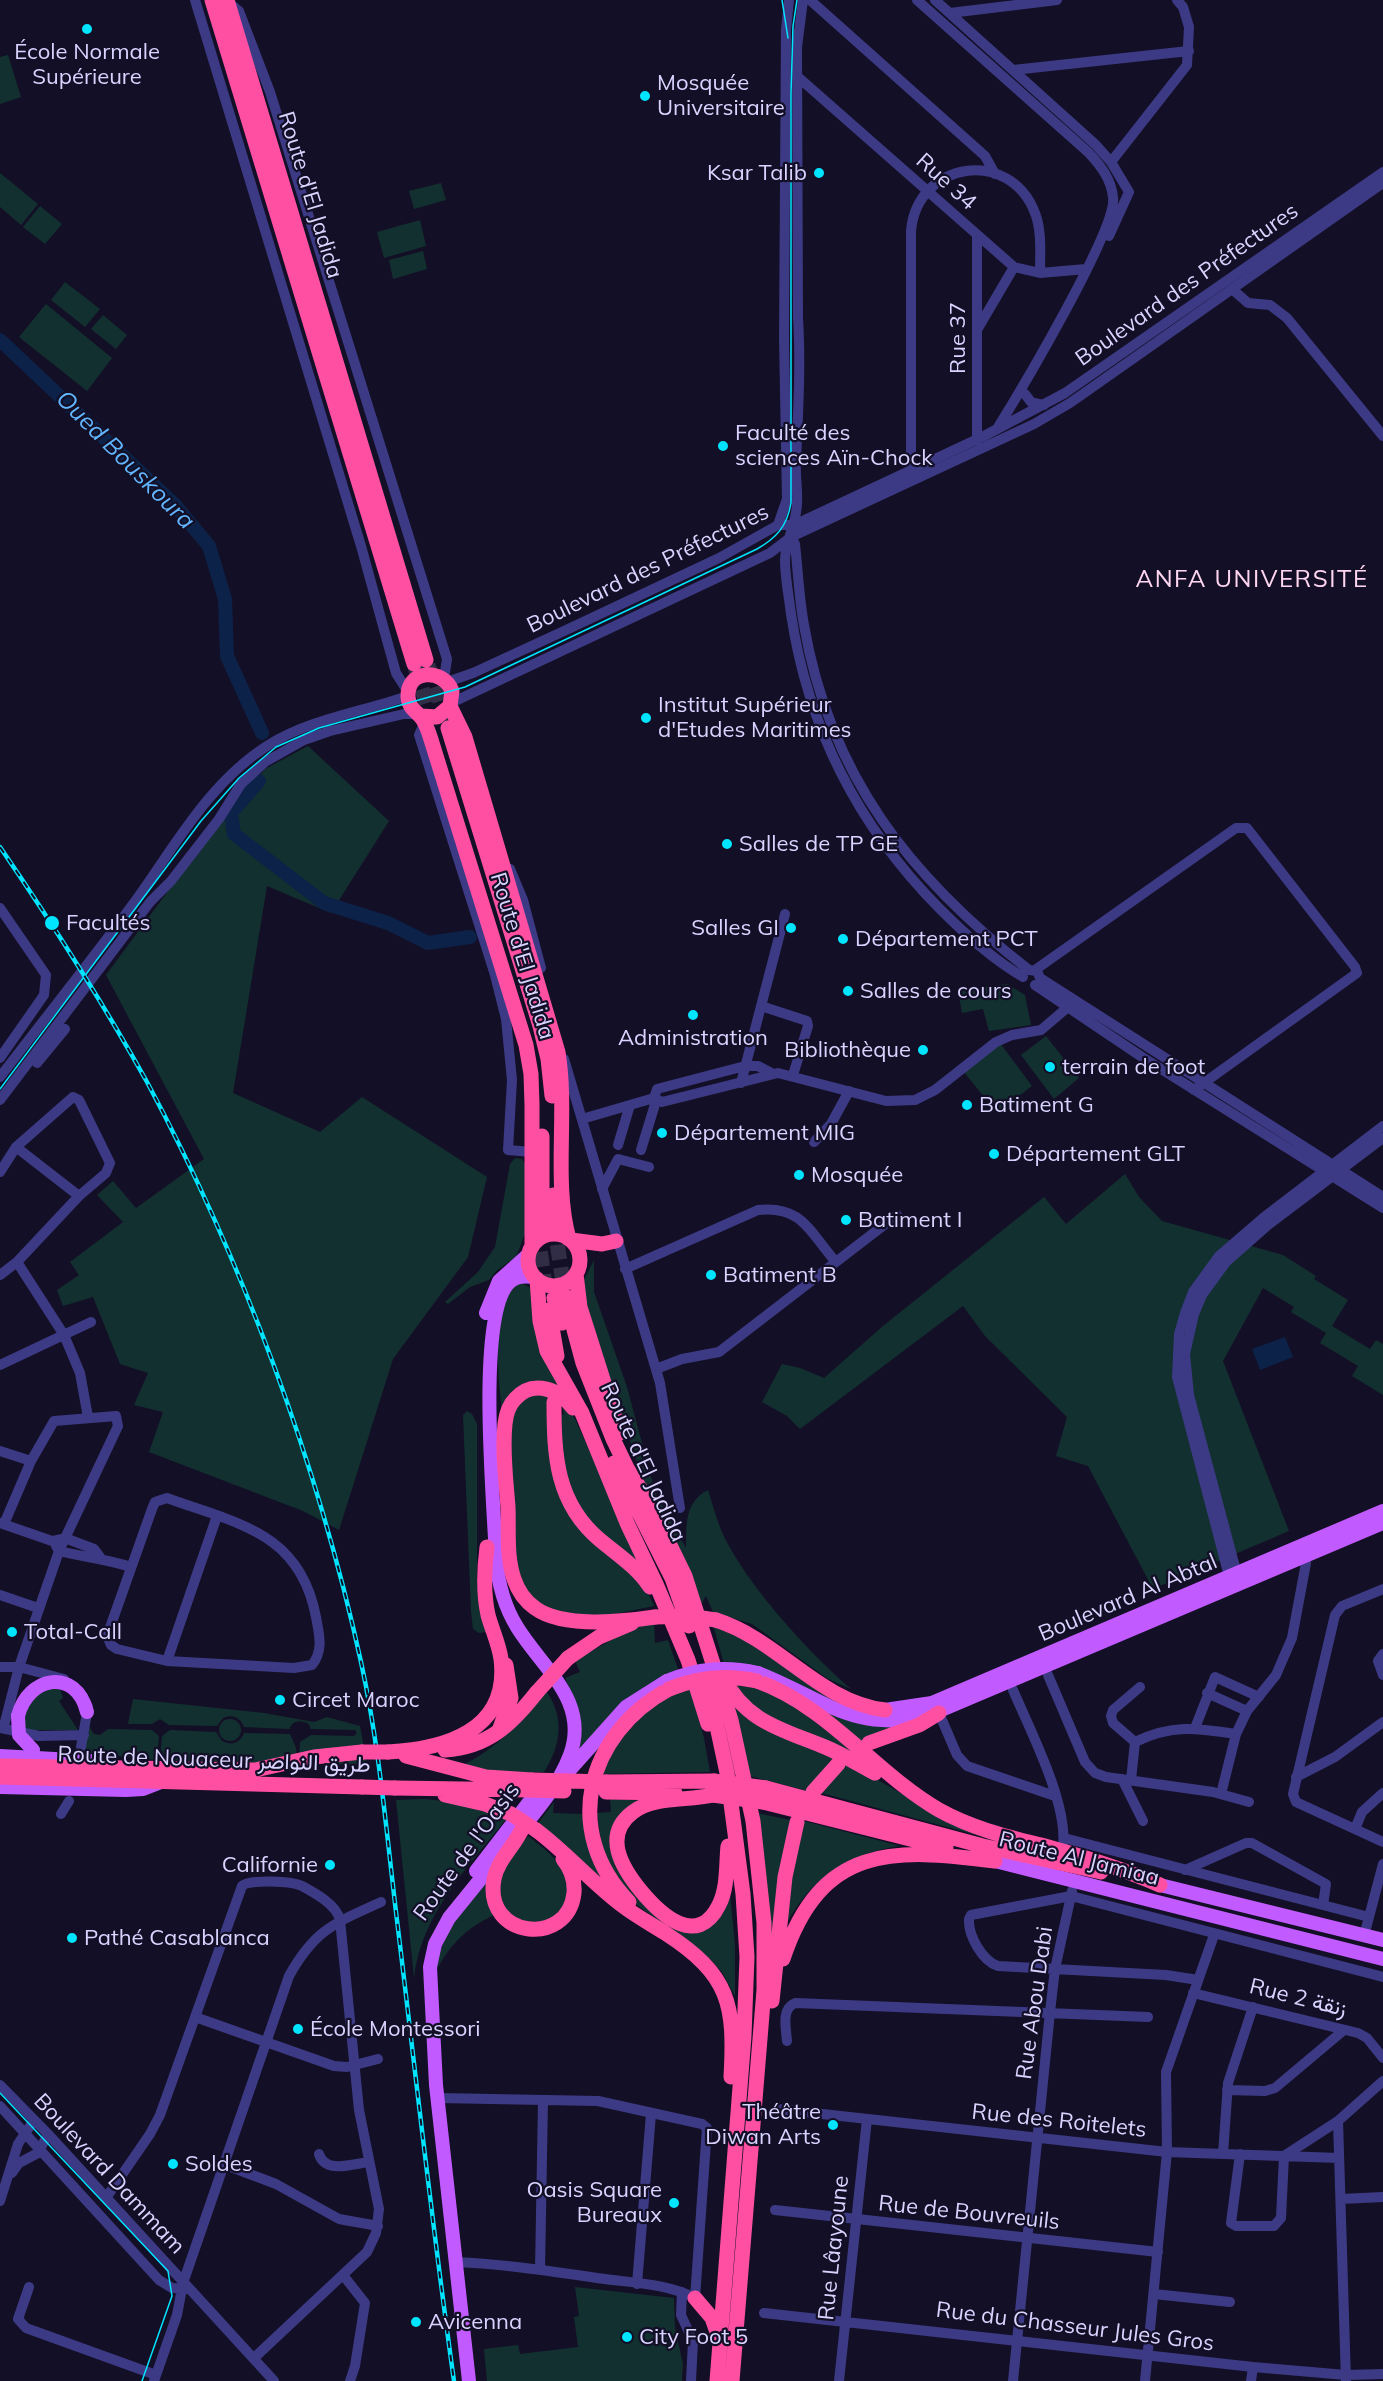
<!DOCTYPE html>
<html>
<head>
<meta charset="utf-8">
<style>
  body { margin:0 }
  canvas { display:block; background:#130f26 }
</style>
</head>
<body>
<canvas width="1383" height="2381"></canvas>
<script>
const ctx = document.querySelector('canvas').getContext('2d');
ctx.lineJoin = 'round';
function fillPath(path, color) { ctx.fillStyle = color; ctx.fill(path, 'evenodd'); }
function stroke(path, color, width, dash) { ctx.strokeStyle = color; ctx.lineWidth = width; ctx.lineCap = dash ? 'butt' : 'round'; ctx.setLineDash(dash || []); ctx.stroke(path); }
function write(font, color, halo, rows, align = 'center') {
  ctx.font = font + ' Mulish,Vazirmatn,sans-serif'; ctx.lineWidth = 4.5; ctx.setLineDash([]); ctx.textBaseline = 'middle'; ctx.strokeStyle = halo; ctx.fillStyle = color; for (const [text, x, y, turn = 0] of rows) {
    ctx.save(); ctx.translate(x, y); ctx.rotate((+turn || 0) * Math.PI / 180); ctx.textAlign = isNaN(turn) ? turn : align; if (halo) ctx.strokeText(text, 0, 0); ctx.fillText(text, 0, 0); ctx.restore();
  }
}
fillPath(new Path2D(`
  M8,55l13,42 -21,7v-47z
  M0,173l38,31 -17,21 -21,-18z
  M441,183l5,17 -32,9 -5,-18z
  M40,206l22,18 -17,20 -22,-17z
  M420,220l6,26 -42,12 -7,-26z
  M423,251l4,18 -34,10 -4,-19z
  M65,282l35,27 -15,18 -34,-27z
  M46,304l66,54 -25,33 -68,-54z
  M103,315l24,20 -11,14 -25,-20z
  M308,746l81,75 -58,92 -64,-27 -34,207 87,39 42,-35 125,80 -19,80 -75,102 -54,171 -36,-19 -154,-59 14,-40 -29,-7 14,-32 -28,-9 -27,-67 -30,9 -6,-16 22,-15 -9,-13 53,-40 -26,-27 16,-14 23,27 68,-49 -98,-184 119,-161 40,-45z
  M1007,984l18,11 6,30 -42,6 -6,-22 -21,4 -4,-23z
  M1046,1036l33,42 -25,21 -33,-44z
  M1000,1043l32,43 -35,27 -33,-41z
  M515,1158l7,1 3,4 1,68 -10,26 -20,14 -7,9 -19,7 -22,17 -3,-2 33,-30 17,-25 15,-83z
  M1125,1174l14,23 23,24 121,34 33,21 -2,3 34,21 -16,26 38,23 6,-9 7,4v51l-31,-19 6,-10 -38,-23 6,-10 -35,-21 3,-5 -31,-19 -40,73 66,170 -136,58 -65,-123 -32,-10 11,-39 -82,-81 -22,-30 -163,123 -13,-13 -25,-14 20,-38 18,4 24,10 59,-52 161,-129 22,27z
  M594,1260v32l33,95 24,90 6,19 29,52c1,-21 -3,-45 22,-58 6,19 11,39 21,56 26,47 81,108 122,143l-23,-10 -76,-55 -39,-12 -7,-16 -5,9 -59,-128 -50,-148 -9,-47z
  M522,1283l10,6 31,99 -18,-7h-12l-31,29c-3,-27 -14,-118 20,-127z
  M525,1395h24l5,85 91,106 9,20 -59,12 -32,-1 -33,-20 -13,-26 -7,-141 2,-17z
  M561,1401l14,18 68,149 -48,-37 -32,-51 -2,-65 3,-1z
  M467,1411l5,3 5,10v162l9,46 -7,1 -6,-4 -2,-18 -8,-196z
  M654,1623l1,20 13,-3 10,29c-40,18 -69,46 -98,80v-37l-15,-34 15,-6 -5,-11 55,-32z
  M713,1625l15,4 143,85 -147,-50z
  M734,1683l42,9 83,64 -98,-40z
  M60,1688l3,10 -4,3 19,29h-55l3,-27 18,-14z
  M690,1688l14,50 6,34 -112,2 9,-20 48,-52z
  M546,1691c19,26 15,55 -2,81h-53l-30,-6c37,-18 60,-44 85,-75z
  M730,1696l110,60 -32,35 -59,-15z
  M133,1699l131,14 50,9 13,-5 33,9 7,39 -68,-2 1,-21 11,-7 43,1 3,-3 -2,-3 -44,-1 -3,-6 -8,-2 -7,2 -4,6 -45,-2c-4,-10 -11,-13 -21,-9l-6,8 -48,-1 -9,-6 -8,5h-24z
  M806,1701l101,24 -47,18z
  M219 1730a11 11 0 1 1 22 0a11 11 0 1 1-22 0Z
  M88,1725l6,9 6,1 8,-6 44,1 7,6 -2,24 -76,-8z
  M170,1730l46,2 6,9c10,5 18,2 22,-8l46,1c5,12 9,15 5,29l-135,-3 2,-24z
  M848,1763l96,55 37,16 -1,2 -162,-44z
  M424,1799l29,3 54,16c-39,49 -86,96 -93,160l-18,-178z
  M610,1799l36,2 -34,35 53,85 52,-2 8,-9 5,-16 5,51v51l-13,-24 -12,-13 -77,-57 -29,-41 -7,-48 14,-1z
  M554,1802l-1,11 29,1 5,-11 28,87 -77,-67z
  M757,1813l33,7 -21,155z
  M804,1821l96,25c-51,7 -89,32 -113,77l8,-83z
  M528,1836c25,20 39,28 41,63l-18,22c-8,1 -20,3 -28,1 -7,-1 -15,-9 -18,-15 -15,-25 7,-52 23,-71z
  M491,1876l6,38c-29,12 -48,31 -62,59 6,-42 31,-66 56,-97z
  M575,2287l99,11 1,30 8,36 -1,17h-195l-3,-32 34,-4 2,9 58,-7 -4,-30 5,-1z`), '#12302f');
fillPath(new Path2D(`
  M1285,1337l8,20 -33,13 -8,-21z`), '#0c2248');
stroke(new Path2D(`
  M0,340l174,164 35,42 16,53 2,57 35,77
  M259,781l-28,32 3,21 90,69 64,20 40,20 42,-6`), '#0c2248', 14);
stroke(new Path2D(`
  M428,665l19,57
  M415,667l19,60
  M554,1222l11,74
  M537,1229l10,69`), '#312d47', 15, [15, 8]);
stroke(new Path2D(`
  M195,0l166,546 35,127 12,19
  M803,0l-6,47 1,271c3,49 0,95 -2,144 -1,14 2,28 1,41 0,20 -12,38 -12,57 0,18 4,37 6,54 17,114 68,213 148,294 26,26 53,51 84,69
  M810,0l175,156 10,18
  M917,0l172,153c12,13 22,26 24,44 5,31 -95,198 -116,232
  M935,0l161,145 15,17 18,30 -20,44
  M227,1l12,10 31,81 177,567 -3,20
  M950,13l107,-13
  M1013,70l176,-19
  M798,77l216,190 26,6 46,-4
  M1111,162l76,-97 2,-38 -6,-20 -6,-7
  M1232,289l16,14 22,2 17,13 96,118
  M977,330l37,-63
  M1025,394l6,8 13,3
  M977,440v-203
  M911,471v-240c6,-70 99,-84 124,-18 7,18 5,40 5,60
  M778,525l9,-26 -3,-161 2,-308 3,-30
  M791,537l4,7c3,27 4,54 9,81 26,152 107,253 225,345l8,1 3,7 343,219
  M447,682l26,-9 91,-42 155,-73 59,-33h16l190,-89 81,-43 318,-221
  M451,703l319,-150 21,-16 243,-113 36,-21 313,-220
  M424,724l-5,11 76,240 11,44 6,61 -4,70 24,2
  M510,869l13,31 18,68
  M0,908l46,67 -2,20 -44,63
  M1035,970l201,-142h11l108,139 2,6 -163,117
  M1035,985l107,72 241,151
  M761,1006l46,15 1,5 -15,49
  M564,1059l96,324 20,125
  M37,1063l28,-34
  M0,1077c45,-59 92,-117 136,-177 39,-54 73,-117 131,-154 42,-27 95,-34 141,-50
  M741,1083l44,-169
  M654,1098l8,4 116,-29 108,28 29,-1 20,-10 61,-48 16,-7 29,-5 27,-23
  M654,1098l3,-9 88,-23h13l15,8
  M0,1100l150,-198 21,-21 48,-62 22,-35 24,-22 39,-22 26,-9 74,-17h13
  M582,1119l72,-21
  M814,1142l17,-18 18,-33
  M618,1145l12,-40
  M16,1147l63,49
  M641,1150l15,-49
  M0,1172l16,-25 57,-50 6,3 31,63 -4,10 -27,23 -62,66 -17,13
  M602,1189l16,-30 31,8
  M17,1262l47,73 16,38 8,44
  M625,1269l133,-59c45,-5 52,23 78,52
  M0,1365l91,-43
  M656,1369l26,-10 37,-7 178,-137
  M0,1451l31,10
  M167,1498c71,26 133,34 149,119 3,17 8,33 -4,48l-18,3 -127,-7 -50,-12 -6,-4 -4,-9 45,-127 3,-7z
  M0,1523l52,18 13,-3 29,11 6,8
  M56,1546l3,5c25,6 47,8 72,16
  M1238,1578l-49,-183 -4,-41 9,-40 8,-19 24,-33 42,-37 115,-87
  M1231,1584l-54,-207 2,-43 6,-21 8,-21 26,-36 44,-38 120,-92
  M1383,1589l-41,17 -7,9 -42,179 3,8 87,40
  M0,1595l38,13
  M1383,1654l-5,7 5,14
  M167,1661l50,-145
  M0,1667h19l45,12
  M1048,1675l37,87 10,11 11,4 107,15 36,10
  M1013,1690c17,40 55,113 50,156
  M1207,1693l40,18
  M939,1713l18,42 10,11 88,30
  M0,1728l5,-6 14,-55 40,-116 59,-125 -2,-10 -62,5 -23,40 -27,63
  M0,1728l39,8 45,-1
  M1195,1728l20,-51 44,20
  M1135,1742l-22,-19 -2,-7 2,-6 27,-23
  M81,1747l7,-40
  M1296,1777l39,-20 48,-35
  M1122,1779l21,42
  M1131,1780l4,-38c37,-18 62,-14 101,-8
  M1221,1794l15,-60 11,-23 29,-36 16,-37 14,-75
  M61,1814l8,-13
  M1355,1829l7,-17 21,-19
  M1064,1838l305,79
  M1185,1870l61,-27h6l74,41 -3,21
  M1364,1936l19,-72
  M1198,1980l-32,-5 -168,-9c-16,-5 -30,-31 -29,-47l2,-4 100,-19 312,81
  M1193,1993l165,40 9,5 16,20
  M195,2017l139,49 13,1 31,-8
  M787,2041c-1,-13 -6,-32 8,-38l353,14
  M0,2085l48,49 226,247
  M1227,2090l38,1 10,-3 69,-58
  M438,2098l160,3 104,23 5,4 -12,170c-27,-14 -60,-15 -90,-19 -50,-7 -99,-15 -150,-17
  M0,2106l159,174 13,8 17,1
  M777,2109l390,43 172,6
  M1338,2121l8,260
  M319,2154c6,20 33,10 50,8
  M1223,2154l5,-71 25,-76
  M1240,2154l-9,69 5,3h38l7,-8 3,-62 54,-35 45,-40
  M223,2164l53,20 63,35 39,7
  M12,2173l7,-10 19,-10 10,-19
  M106,2198l44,-64 10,-19 82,-229c7,-7 50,-5 60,0 13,7 35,19 38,34l19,190 20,99 -3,24 -9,19 -113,106
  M1341,2199l42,-2
  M0,2201l18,-57 16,-24
  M775,2210l383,42
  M540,2270l3,-170
  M343,2275l22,28 -10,63 -5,15
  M637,2284l14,-170
  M29,2287l-11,32 8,9 130,47
  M682,2292l-1,23 12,26 -2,40
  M1154,2294l76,8
  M764,2313l489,54 93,8 37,-1
  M154,2381l23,-66 6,-32 106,-307c26,-47 46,-53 92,-74
  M839,2381l28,-262
  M1013,2381l37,-369 5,-43 17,-78
  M1145,2381l22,-229 -1,-80 48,-137
  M1251,2381l2,-14`), '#3d3a85', 10);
stroke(new Path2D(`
  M486,1313l13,-32 30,-27
  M758,1673c64,25 95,60 169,43l456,-193
  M885,1710l47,-7 451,-192
  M18,1716c10,-40 58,-49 69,-4
  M0,1756l91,5
  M566,1774l60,-67 41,-26
  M0,1787l126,3 17,-1 18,-7
  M520,1831c19,-23 39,-47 50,-76 20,-54 -28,-87 -53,-128 -13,-21 -19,-44 -21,-69 -2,-54 -19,-235 11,-273 7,-9 19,-10 29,-7
  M995,1861l388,98
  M476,1871l67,-87
  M1160,1885l223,55
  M469,2381l-33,-296 -6,-118 5,-23 14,-26 51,-63`), '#c25bff', 14);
stroke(new Path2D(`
  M212,0l202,664
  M227,0l199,660
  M450,706l15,31 93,315c10,61 -5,130 11,187
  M421,716l16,1 13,-11 2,-15c-9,-23 -45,-22 -44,6 1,10 6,13 12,19 7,7 10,21 13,30l93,299 5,29 1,31v142
  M448,728l92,298 8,33 4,37
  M542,1136v88
  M553,1195l1,27
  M528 1260a26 26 0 1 1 52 0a26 26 0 1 1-52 0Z
  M571,1240l31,4 14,-3
  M576,1274l4,33 40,126
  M537,1279l3,42 7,30 35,62 45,110 29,61 32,76 20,64
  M565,1296l18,67 30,76 14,29 22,34 36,74 46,144 22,101 11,102v67l-32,391
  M554,1298l8,25
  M549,1310l8,46
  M554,1402c0,54 2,101 46,138 18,15 37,27 50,47
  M573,1408c-14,-19 -40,-29 -58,-9 -7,7 -9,16 -10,25 -3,27 1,56 3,83 1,23 -2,49 6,72 4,12 11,22 21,29 27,20 87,14 120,9
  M614,1463l58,115 17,48
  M716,1620c63,20 103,82 169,90
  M568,1658l31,-21 33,-14
  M706,1675l21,98 16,121 4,63 -3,79 -27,345
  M724,1678c21,44 60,52 101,69 17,7 33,17 50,26
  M757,1681c71,25 118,92 182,129 36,20 74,28 113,38 36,10 73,22 108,37
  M500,1728l11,-30 -5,-33
  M869,1743l50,-18 20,-12
  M445,1750c43,-3 66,-25 92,-58
  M388,1752c56,-3 122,-21 113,-93 -2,-15 -9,-29 -13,-44 -5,-23 -4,-45 -1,-68
  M406,1756l80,21 46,3
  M0,1766l255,4 59,-13 48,-5
  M0,1777l362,10
  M607,1782l107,-1
  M395,1788l136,2
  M766,1788l217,58 118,26
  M606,1792l69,1
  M813,1792l25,-28
  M445,1795l40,9 26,10
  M713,1795c-25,6 -59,1 -80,17 -31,23 -11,56 8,79 19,23 56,58 78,14 9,-18 7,-40 9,-59
  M763,1802l183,46
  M523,1827c-8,19 -25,32 -29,52 -11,59 74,69 80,14 1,-13 -3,-24 -11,-34
  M536,1830c31,23 56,53 87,76 13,10 28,18 42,27 65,42 70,71 66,144
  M629,1902c-68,-70 -43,-168 40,-213
  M783,1959c38,-115 110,-111 212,-98
  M772,2001l13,-124 12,-55
  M695,2298l17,20 6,17`), '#ff4fa3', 15);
stroke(new Path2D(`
  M782,0l6,38
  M0,1089l201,-268 38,-43 37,-31 43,-19 146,-41 292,-138c19,-11 30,-22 34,-46v-410l2,-67 4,-26
  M0,2093l168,178 4,25 -30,85`), '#00e5ff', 1.5);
const rail = new Path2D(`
  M0,847c52,76 102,154 147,235 95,177 171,383 214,580 18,82 25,166 35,250 19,156 36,313 58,469`);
stroke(rail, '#00e5ff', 4.5);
stroke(rail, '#130f26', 2, [7]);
stroke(new Path2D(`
  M667,1681c31,-13 59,-15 91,-8
  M18,1716l1,19 14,15`), '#c25bff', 14);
stroke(new Path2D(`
  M655,1617l33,-1 28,4
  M669,1689c29,-12 57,-15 88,-8
  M537,1692l31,-34
  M362,1752h26
  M532,1780l75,2
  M714,1781l52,7
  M362,1787l33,1
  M531,1790l33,1
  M713,1795l50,7
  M511,1814l25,16`), '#ff4fa3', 15);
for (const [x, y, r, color] of [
  [87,29,6,"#00e5ff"],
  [645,96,6,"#00e5ff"],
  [819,173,6,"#00e5ff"],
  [723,446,6,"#00e5ff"],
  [646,718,6,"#00e5ff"],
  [727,844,6,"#00e5ff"],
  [52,923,8,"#00e5ff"],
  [791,928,6,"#00e5ff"],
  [843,939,6,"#00e5ff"],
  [848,991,6,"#00e5ff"],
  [693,1015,6,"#00e5ff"],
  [923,1050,6,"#00e5ff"],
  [1050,1067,6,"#00e5ff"],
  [967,1105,6,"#00e5ff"],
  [662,1133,6,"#00e5ff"],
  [994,1154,6,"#00e5ff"],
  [799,1175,6,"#00e5ff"],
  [846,1220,6,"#00e5ff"],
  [711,1275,6,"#00e5ff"],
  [12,1632,6,"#00e5ff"],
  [280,1700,6,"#00e5ff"],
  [330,1865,6,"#00e5ff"],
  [72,1938,6,"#00e5ff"],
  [298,2029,6,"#00e5ff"],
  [833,2125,6,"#00e5ff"],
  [173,2164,6,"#00e5ff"],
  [674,2203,6,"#00e5ff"],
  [416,2322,6,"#00e5ff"],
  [627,2337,6,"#00e5ff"]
]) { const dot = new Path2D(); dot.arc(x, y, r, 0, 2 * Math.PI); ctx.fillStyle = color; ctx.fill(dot); stroke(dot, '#130f26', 2); }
write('22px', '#d9d4ff', '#130f26', [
  ["École Normale",87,52,"center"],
  ["Supérieure",87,77,"center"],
  ["Mosquée",657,83],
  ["Universitaire",657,108],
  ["Ksar Talib",807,173,"right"],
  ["Faculté des",735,433],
  ["sciences Aïn-Chock",735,458],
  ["Institut Supérieur",658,705],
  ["d'Etudes Maritimes",658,730],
  ["Salles de TP GE",739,844],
  ["Facultés",66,923],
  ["Salles GI",779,928,"right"],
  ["Département PCT",855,939],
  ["Salles de cours",860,991],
  ["Administration",693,1038,"center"],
  ["Bibliothèque",911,1050,"right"],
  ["terrain de foot",1062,1067],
  ["Batiment G",979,1105],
  ["Département MIG",674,1133],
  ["Département GLT",1006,1154],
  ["Mosquée",811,1175],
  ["Batiment I",858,1220],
  ["Batiment B",723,1275],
  ["Total-Call",24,1632],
  ["Circet Maroc",292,1700],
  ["Californie",318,1865,"right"],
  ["Pathé Casablanca",84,1938],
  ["École Montessori",310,2029],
  ["Théâtre",821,2112,"right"],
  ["Diwan Arts",821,2137,"right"],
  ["Soldes",185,2164],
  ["Oasis Square",662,2190,"right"],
  ["Bureaux",662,2215,"right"],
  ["Avicenna",428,2322],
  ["City Foot 5",639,2337]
], 'left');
write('22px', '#d9d4ff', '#130f26', [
  ["Rue 34",946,182,42],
  ["Route d'El Jadida",310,195,73],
  ["Boulevard des Préfectures",1187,285,-35],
  ["Rue 37",958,338,-90],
  ["Boulevard des Préfectures",648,569,-26],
  ["Route d'El Jadida",522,956,73],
  ["Route d'El Jadida",643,1462,65],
  ["Boulevard Al Abtal",1128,1598,-23],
  ["Route de Nouaceur طريق النواصر",214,1760,2],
  ["Route de l'Oasis",467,1852,-54],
  ["Route Al Jamiaa",1079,1859,14],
  ["Rue 2 زنقة",1298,1998,14],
  ["Rue Abou Dabi",1035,2003,-82],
  ["Rue des Roitelets",1059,2121,6],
  ["Boulevard Dammam",109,2174,47],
  ["Rue de Bouvreuils",969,2213,6],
  ["Rue Lâayoune",834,2248,-84],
  ["Rue du Chasseur Jules Gros",1075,2327,7]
]);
write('italic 24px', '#62b6ff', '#130f26', [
  ["Oued Bouskoura",125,460,45]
]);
ctx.letterSpacing = '1.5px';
write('24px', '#ffd6f0', '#130f26', [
  ["ANFA UNIVERSITÉ",1252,580]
]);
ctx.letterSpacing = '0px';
</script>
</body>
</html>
